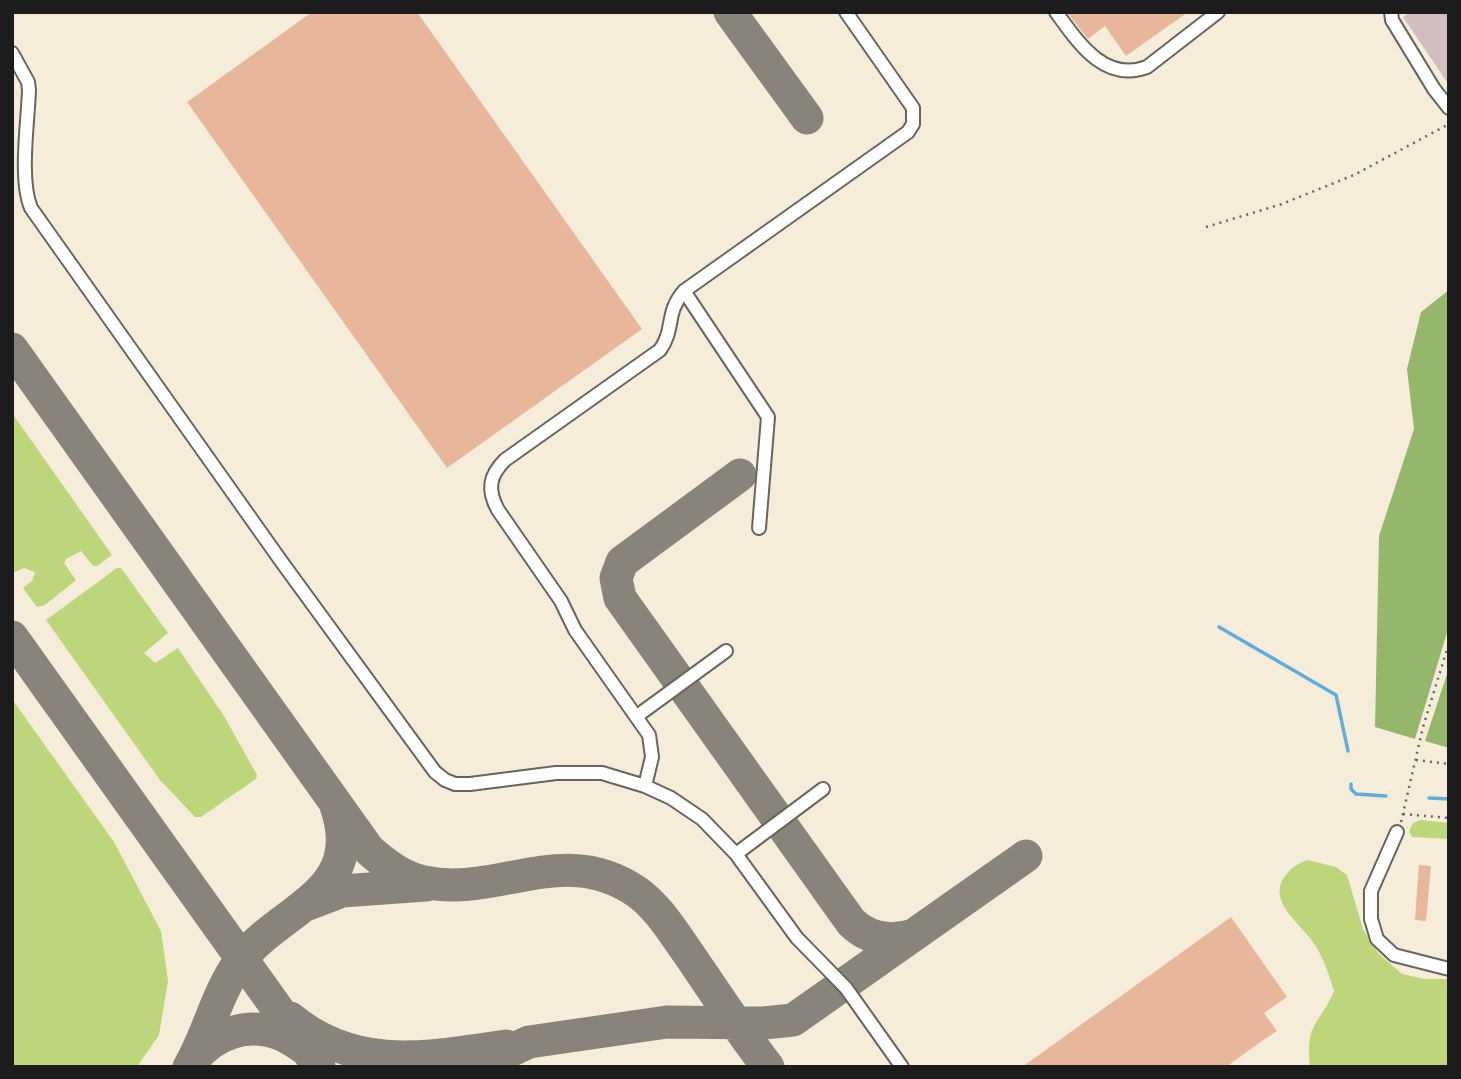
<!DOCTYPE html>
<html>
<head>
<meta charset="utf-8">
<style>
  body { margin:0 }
  #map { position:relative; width:1461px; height:1079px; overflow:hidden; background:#f5edda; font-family:Mynerve,sans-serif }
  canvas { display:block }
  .frame { position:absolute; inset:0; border:14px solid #1c1c1c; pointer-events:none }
</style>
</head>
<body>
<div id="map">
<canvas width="1461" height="1079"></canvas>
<div class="frame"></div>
</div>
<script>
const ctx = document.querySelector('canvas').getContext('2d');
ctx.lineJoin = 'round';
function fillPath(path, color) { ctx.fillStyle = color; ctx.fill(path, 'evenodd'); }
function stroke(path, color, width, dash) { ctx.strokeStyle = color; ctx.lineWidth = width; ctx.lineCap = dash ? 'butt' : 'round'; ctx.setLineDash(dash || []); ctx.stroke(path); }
fillPath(new Path2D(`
  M1410,12h39v73l-46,-68z`), '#d1bfbf');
fillPath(new Path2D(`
  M12,413l100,142 -15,11h-4l-12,-15 -15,8 -2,4 12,17 -31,25 -8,2 -14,-19 9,-7 3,-9 -11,-4 -12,5z
  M117,568h4l47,65 -24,20 11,10 23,-15 46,68 33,59 -1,4 -55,38h-6l-35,-37 -114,-160z
  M12,699l102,143 47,89 7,50 -9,54 -22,32h-125z
  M1421,820l28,3v16l-37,-2 -3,-6 4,-8z
  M1307,860l29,7 11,8 16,54 15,24 24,21 23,5h24v88h-139c-5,-45 9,-41 24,-76 -5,-16 -10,-32 -19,-46 -13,-21 -49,-43 -30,-69 7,-9 12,-12 22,-16z`), '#bed67b');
fillPath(new Path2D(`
  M1449,290v336l-34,113 -40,-12 4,-191 35,-107 -7,-60 14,-57z
  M1449,668v80l-24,-7z`), '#96b76b');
stroke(new Path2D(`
  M1219,627l117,68 12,56
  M1351,784v5l5,5 30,2
  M1429,798l20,1`), '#61acda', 3.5);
stroke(new Path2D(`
  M730,12l77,106
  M12,349l357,501c16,14 34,28 55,32 74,16 140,-41 213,10 22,16 36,40 51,61 26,38 51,77 80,114
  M740,475l-118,87 -6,16 4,20 231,324c18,18 40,20 63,13
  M12,637l307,430
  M308,904l34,-13 84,-6
  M290,1018c66,55 139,39 216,28
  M194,1059c21,-26 54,-37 86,-25 9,3 16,9 24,14
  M189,1067c20,-34 27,-73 51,-106 39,-53 127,-67 96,-155
  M481,1067l16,-10 32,-15 138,-20 97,1 29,-3 233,-164`), '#88847b', 33);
fillPath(new Path2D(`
  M312,12h105l225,317 -195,139 -260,-366z
  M1067,12h121l-62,44 -21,-30 -17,13z
  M1419,865l12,1 -5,55 -11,-1z
  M1231,917l56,80 -23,16 13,18 -18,12 -33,24h-204z`), '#e8b69a');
const minor = new Path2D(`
  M1056,12c22,30 48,71 91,55l71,-55
  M1391,12l1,8 42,69 15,19
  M12,53l16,29 1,8c-1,32 -10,89 2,118l250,353 154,211 10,8 10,4h15l86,-11h46l43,13 26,12 31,21 34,35 61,84 49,50 56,79
  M684,291l84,126 -9,111
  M637,716l89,-65
  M645,786l7,-29 -3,-22 -74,-105 -14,-29 -63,-91c-11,-20 -9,-34 7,-50l155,-110c15,-21 5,-37 24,-59l224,-159 5,-8v-16l-67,-96
  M1397,832l-26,59v28l6,20 17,16 55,14
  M736,854l87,-65`);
stroke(minor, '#68655e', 16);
stroke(new Path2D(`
  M1206,227l76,-23 72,-29 95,-51
  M1416,760l33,4
  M1403,814l46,4
  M1401,822l22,-95 26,-84`), '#68655e', 2.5, [2, 5]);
stroke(minor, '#fff', 12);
</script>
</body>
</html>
